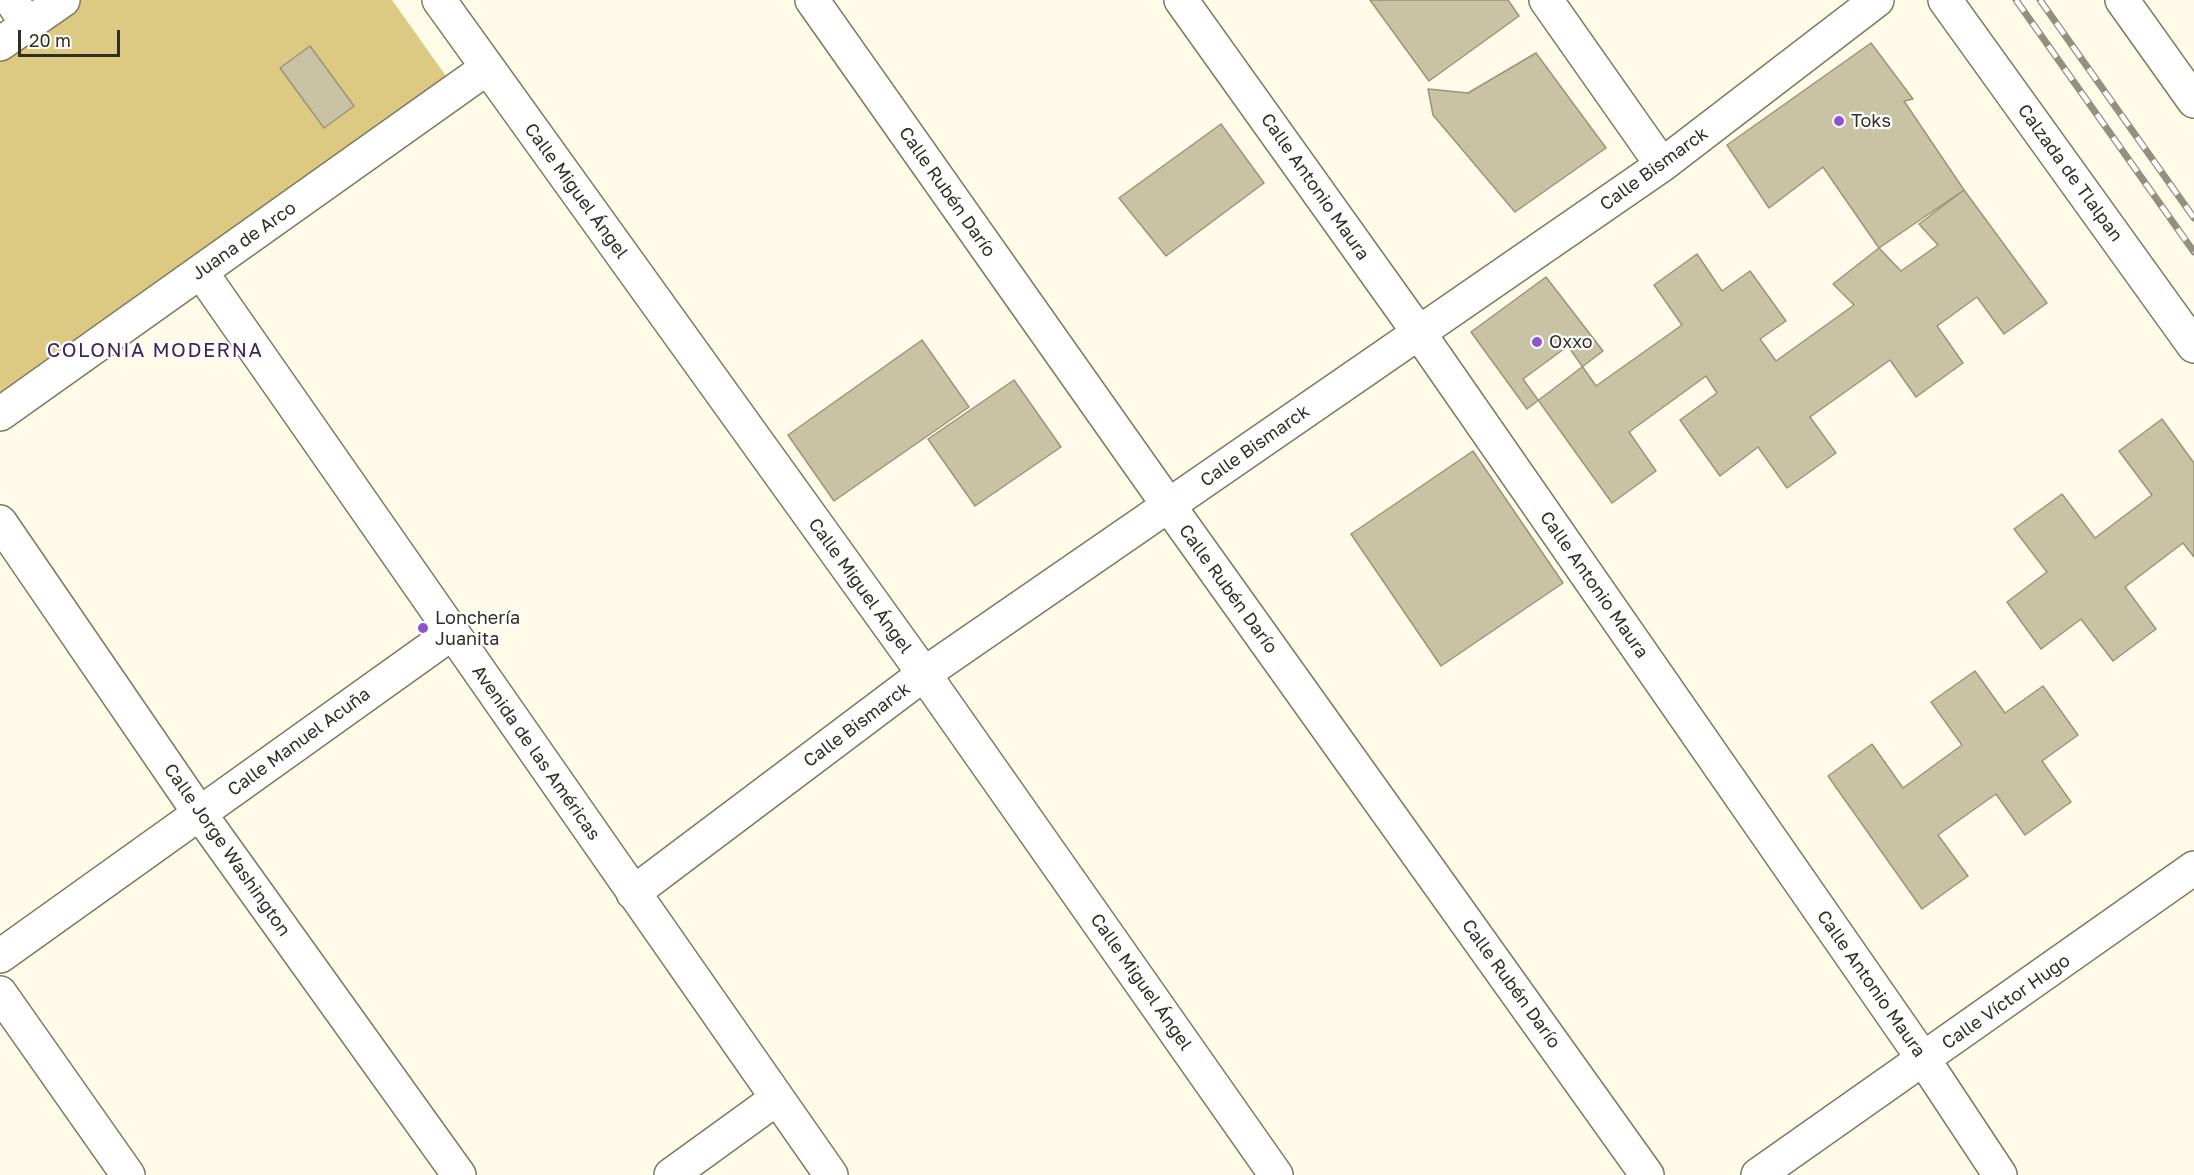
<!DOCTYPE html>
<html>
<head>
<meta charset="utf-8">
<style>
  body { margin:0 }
  #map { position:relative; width:2194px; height:1175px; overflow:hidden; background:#fffbe8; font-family:"Golos Text",sans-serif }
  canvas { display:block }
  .scale { position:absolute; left:18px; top:30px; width:102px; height:27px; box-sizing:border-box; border:3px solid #312e23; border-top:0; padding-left:8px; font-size:18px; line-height:21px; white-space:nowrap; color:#312e23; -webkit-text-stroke:4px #fff; paint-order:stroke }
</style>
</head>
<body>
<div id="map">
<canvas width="2194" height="1175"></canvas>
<div class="scale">20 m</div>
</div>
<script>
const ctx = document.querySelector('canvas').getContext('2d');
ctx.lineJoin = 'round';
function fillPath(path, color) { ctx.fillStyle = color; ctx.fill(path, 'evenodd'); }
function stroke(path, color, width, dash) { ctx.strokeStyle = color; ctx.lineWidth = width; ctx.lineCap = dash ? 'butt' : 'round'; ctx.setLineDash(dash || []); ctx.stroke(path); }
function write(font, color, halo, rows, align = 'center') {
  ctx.font = font + ' "Golos Text",sans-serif'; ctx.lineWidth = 4.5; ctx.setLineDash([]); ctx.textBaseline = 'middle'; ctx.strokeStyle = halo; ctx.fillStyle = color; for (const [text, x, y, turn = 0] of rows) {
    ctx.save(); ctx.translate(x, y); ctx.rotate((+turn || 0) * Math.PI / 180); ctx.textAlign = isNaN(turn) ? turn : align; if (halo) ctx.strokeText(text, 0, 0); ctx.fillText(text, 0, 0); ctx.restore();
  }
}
fillPath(new Path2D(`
  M76,0h316l54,76 -446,317v-338z`), '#dcca83');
const building = new Path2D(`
  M1370,0h138l11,16 -90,65z
  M1871,43l42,56 -9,2 60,89 -85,58 -56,-81 -54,41 -42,-63z
  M310,46l44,60 -30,22 -44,-60z
  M1536,53l70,95 -91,64 -82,-97 -5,-26 40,4z
  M1221,124l43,59 -98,73 -47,-58z
  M1964,190l83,113 -43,31 -27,-37 -40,29 26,37 -47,34 -26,-37 -80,57 26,36 -49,35 -29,-41 -38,29 -40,-56 37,-27 -11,-17 -77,56 27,39 -44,32 -89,-124 45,-33 28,40 86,-61 -28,-40 43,-31 25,37 28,-20 36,50 -26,18 16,22 78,-56 -21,-21 46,-36 22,23 37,-26 -19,-21z
  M1546,277l57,74 -76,58 -56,-77z
  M922,340l47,67 -135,94 -46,-66z
  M1014,380l47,67 -86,59 -47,-67z
  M2162,419l32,44v94l-11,-14 -58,44 31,42 -43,32 -32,-42 -40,30 -34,-47 40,-30 -33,-43 48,-35 33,44 57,-43 -33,-44z
  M1473,451l90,132 -122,83 -90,-132z
  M1975,671l30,42 38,-27 35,49 -36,26 29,41 -46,33 -29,-41 -58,41 30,41 -46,33 -94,-133 44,-32 31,44 59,-43 -31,-43z`);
fillPath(building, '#c9c2a5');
stroke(building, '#9b9479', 1.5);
const minor = new Path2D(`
  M11,0l17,25
  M439,0l485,674 352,501
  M812,0l357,506 478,669
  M1181,0l238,333 505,727 76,115
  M1546,0l116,165
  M0,44l63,-44
  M201,272l630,903
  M0,414l487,-346
  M0,522l200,292 259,361
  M633,893l291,-219 738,-509 215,-165
  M0,956l452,-323
  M0,993l128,182
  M671,1175l105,-76
  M1758,1175l436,-307`);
const highway = new Path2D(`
  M1945,0l249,346
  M2122,0l72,101`);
stroke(minor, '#7e785d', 36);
stroke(highway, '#7e785d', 36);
stroke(minor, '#fff', 33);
stroke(highway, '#fff', 33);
const rail = new Path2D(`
  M2016,0l178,252
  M2040,0l154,218`);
stroke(rail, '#949081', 7);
stroke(rail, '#fff', 4.5, [14]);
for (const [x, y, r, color] of [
  [1839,121,6,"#9153c9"],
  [1537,342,6,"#9153c9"],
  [423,628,6,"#9153c9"]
]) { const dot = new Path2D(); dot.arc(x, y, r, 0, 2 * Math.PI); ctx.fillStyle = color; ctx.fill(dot); stroke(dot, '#fff', 2); }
write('18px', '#312e23', '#fff', [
  ["Toks",1851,121],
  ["Oxxo",1549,342],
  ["Lonchería",435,618],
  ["Juanita",435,639]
], 'left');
write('18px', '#312e23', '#fff', [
  ["Calle Bismarck",1654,169,-36],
  ["Calzada de Tlalpan",2070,173,54],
  ["Calle Antonio Maura",1315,187,55],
  ["Calle Miguel Ángel",576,191,54],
  ["Calle Rubén Darío",947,192,55],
  ["Juana de Arco",244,241,-35],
  ["Calle Bismarck",1255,446,-35],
  ["Calle Antonio Maura",1594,585,55],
  ["Calle Miguel Ángel",860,586,54],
  ["Calle Rubén Darío",1228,589,54],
  ["Calle Bismarck",857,725,-37],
  ["Calle Manuel Acuña",299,742,-36],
  ["Avenida de las Américas",536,753,55],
  ["Calle Jorge Washington",227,850,55],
  ["Calle Miguel Ángel",1141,982,55],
  ["Calle Rubén Darío",1511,984,54],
  ["Calle Antonio Maura",1871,984,55],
  ["Calle Víctor Hugo",2006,1002,-35]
]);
ctx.letterSpacing = '1.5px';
write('20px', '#41235c', '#fff', [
  ["COLONIA MODERNA",155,351]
]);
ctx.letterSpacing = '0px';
</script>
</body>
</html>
